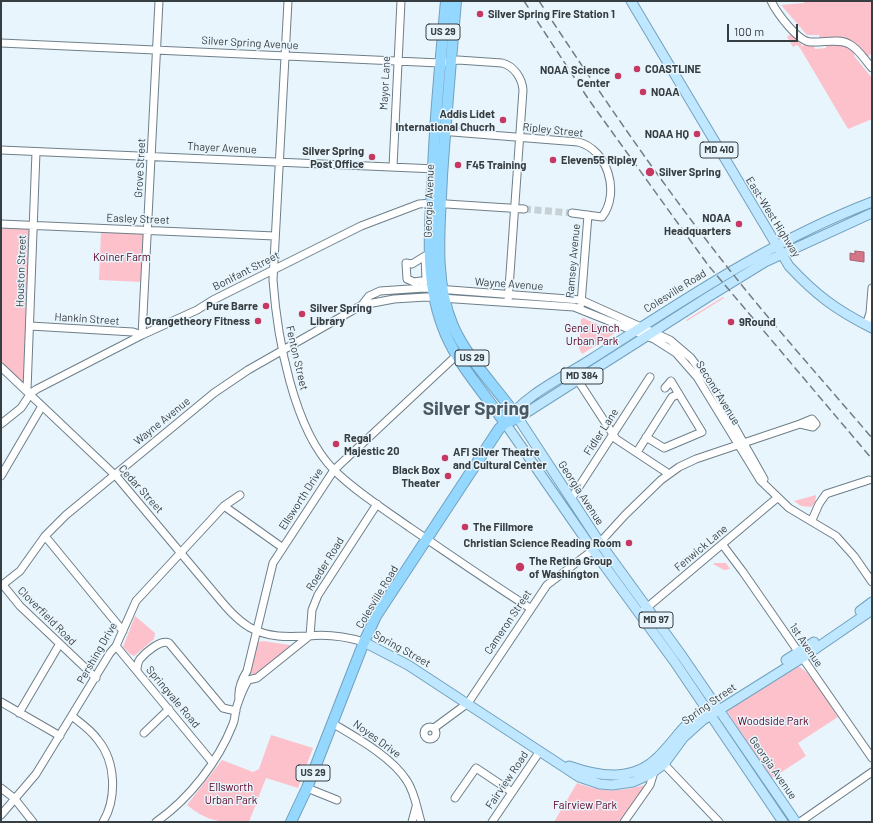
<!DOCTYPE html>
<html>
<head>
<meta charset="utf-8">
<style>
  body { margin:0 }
  #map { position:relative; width:873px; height:823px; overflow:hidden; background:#e9f5fc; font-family:Barlow,sans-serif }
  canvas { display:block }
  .frame { position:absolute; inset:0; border:2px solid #363e42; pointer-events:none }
  .scale { position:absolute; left:727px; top:24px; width:71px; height:18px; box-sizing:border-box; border:2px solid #363e42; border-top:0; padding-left:5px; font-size:12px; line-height:14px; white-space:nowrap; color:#363e42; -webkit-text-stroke:3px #e9f5fc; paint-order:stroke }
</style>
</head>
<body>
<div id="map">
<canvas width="873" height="823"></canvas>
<div class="frame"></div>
<div class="scale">100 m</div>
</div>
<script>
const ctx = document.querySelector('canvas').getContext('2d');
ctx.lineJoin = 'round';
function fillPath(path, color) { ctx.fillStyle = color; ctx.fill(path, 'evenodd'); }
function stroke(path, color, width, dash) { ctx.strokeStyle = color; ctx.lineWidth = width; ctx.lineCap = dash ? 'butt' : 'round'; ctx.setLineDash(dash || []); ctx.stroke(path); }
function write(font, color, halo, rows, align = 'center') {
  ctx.font = font + ' Barlow,sans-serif'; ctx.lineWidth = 3; ctx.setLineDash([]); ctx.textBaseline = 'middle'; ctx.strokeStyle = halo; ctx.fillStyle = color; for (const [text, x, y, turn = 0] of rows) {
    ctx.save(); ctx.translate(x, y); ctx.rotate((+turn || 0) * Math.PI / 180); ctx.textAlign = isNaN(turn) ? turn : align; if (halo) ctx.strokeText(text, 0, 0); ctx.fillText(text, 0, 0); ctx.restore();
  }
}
fillPath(new Path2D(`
  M804,1h68v52l-6,5 -14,-15 -32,-3 -1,-5h-12l-26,-30 23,-2z
  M791,34l11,11 -1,2 3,-2 10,1 1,3 11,-1v-4h19l10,9 -1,3 18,22v41l-24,10 -48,-81 -3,-3 -4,2 -6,-10z
  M1,226l30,2 -4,162 -26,-23z
  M101,231l44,3 -2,48 -44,-2z
  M723,297l1,1 -37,23 -1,-1z
  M584,318l3,2 30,12 -35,22 -3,-6 2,-29z
  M816,495l-1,8 -4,4 -10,-1 -7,-5z
  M715,563h11l4,6 -6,1 -11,-6z
  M135,616l20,17 -1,6 -20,17 -4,-2 -7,-7z
  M263,641l27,4v1l-34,29h-4l-1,-2 7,-31z
  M798,667c11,1 33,40 40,50l-40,26 8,13 -35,23 -44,-68z
  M271,735l42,13 -15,40 -32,-10 -17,44c-29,0 -40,1 -62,-17l35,-45 31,12 6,-3z
  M577,783c26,10 41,9 68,2l-26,37h-65z`), '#fcc1ca');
const water = new Path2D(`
  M855,251l9,1v10l-14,-2v-7l5,1z`);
fillPath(water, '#d57588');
stroke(water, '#a56473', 1);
stroke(new Path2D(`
  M524,209l48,4`), '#c5d0d7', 7, [7, 3.5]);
const minor = new Path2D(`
  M288,1l-15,279c4,56 20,149 61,190 22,22 50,39 75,57 40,27 80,55 121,81
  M771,1c6,12 27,41 40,41 12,1 27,-4 38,2 9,4 16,16 23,24
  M1,43l439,20 18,-3 44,3c12,3 20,15 21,27l-15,212
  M440,131l138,11c29,7 43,50 24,75l-30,-4
  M1,150l435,19
  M393,167l8,-166
  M1,224l274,12
  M425,256l1,24 -3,3 -2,-2 -7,1 -7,-3 -1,-16 6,1z
  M581,304l7,-89
  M362,305l7,-9 11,-5 44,-3 157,12 89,40 21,18 20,27 53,94
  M866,325l4,-12 2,-25
  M30,326l103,6 9,3 17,-334
  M1,367l116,110 99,118c10,12 20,24 33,32 19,11 39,10 60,9 18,-2 38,1 55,6
  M577,379l39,60 53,35
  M27,390l9,-238
  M1,424l20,-16 10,-15 6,-4 105,-54 55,-25 16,-10 148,-74 58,-22 12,-1 93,6
  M646,437l18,11 38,-16 -31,-51 -6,7
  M637,452l35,-55 7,-3
  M1,476l41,-70
  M571,499l79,-122
  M224,506l59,42
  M812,520l7,-16 7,-10 43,-14
  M45,536l78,95
  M722,544l21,28 129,186
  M3,585l17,21 76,72
  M1,586l19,-15 25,-35 21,-21 148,-122 34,-23 114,-65 32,-6 32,-2 148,10 80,32 22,14 21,24 63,103 29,28 47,28 18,20 18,26
  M644,610l133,-112
  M310,636l2,-26 6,-15 59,-91
  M116,646l96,116
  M137,671c0,-4 1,-9 3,-12 6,-7 21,-20 29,-16l54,65 13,3
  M239,699c-1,-9 3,-20 8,-28l26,-108 61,-93 123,-115
  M1,702l59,34
  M19,713l40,-68
  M73,717c9,7 18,13 25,23 18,22 19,58 5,82
  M332,723c25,15 60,34 75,58 8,12 10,28 14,41
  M424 733a6 6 0 1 1 12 0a6 6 0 1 1-12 0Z
  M434,728l34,-25 79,-118 46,-35 32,-35 36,-35 18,-13 17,-8 104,-35 12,-5 4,5 -3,3 -13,-3
  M144,733l25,-24
  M664,764l55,58
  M1,788l13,10 19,24
  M307,788l30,12
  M455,798l21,-30 36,24
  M1,815l35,-41 74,-121 6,-7 20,-45 88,-95 16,-11
  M156,822c33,-23 62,-60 77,-98 2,-5 2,-10 3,-15 3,-10 7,-20 12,-29l9,-2 51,-41
  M412,822l4,-15
  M492,822l48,-71
  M624,822l26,-37 4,-13
  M800,822l72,-50`);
const major = new Path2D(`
  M631,1l158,265c27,29 47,44 83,62
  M860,611l12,-9
  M364,642l44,23 171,112 21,7 12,1 21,-3 16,-7 15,-11 19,-26 20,-18 99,-62 70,-48
  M786,660l28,-18
  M569,766c31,11 64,16 89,-9 21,-21 25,-35 53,-50
  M783,822l-109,-161 -81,-111 -88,-127c19,-28 57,-45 85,-63 91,-58 180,-119 282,-158
  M796,822l-114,-166 -82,-113 -82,-125 190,-121 57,-35 107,-49`);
const highway = new Path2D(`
  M446,1c-5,56 -11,113 -13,169 -3,56 -10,112 13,165 14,32 39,59 59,88
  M291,822l16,-34 57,-146 12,-26 123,-187 6,-6 13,-5c-21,-30 -50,-58 -65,-92 -20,-46 -13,-100 -11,-150 4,-58 9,-116 14,-175`);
stroke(minor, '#6d7f8a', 9);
stroke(major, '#73a1bd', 11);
stroke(highway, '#73a1bd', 12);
stroke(minor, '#fff', 7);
stroke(major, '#bfe7ff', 9);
stroke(highway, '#94d7ff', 10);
stroke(new Path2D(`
  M524,1l65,99 119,165 164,194
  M539,1c56,85 113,169 175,249 50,65 105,126 158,188`), '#727c81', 1.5, [8, 4]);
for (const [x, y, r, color] of [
  [480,14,4,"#c63861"],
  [637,69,4,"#c63861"],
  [618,76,4,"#c63861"],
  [643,92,4,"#c63861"],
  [503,120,4,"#c63861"],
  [697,134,4,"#c63861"],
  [372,157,4,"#c63861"],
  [553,160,4,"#c63861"],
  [458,165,4,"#c63861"],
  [650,172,5,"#c63861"],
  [739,224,4,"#c63861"],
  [266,306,4,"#c63861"],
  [302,314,4,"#c63861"],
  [258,321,4,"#c63861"],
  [731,322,4,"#c63861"],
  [336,444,4,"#c63861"],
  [445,458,4,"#c63861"],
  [448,476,4,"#c63861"],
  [465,527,4,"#c63861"],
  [629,543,4,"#c63861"],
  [520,567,5,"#c63861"]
]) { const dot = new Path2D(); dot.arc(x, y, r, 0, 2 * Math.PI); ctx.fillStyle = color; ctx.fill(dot); stroke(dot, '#e9f5fc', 1.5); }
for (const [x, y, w] of [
  [443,32,34],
  [719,150,38],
  [472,358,34],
  [582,376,42],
  [656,620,34],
  [313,773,34]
]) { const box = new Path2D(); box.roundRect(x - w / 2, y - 8, w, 16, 3); ctx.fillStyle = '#e9f5fc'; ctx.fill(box); stroke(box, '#363e42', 1); }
write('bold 10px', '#363e42', null, [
  ["US 29",443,32],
  ["MD 410",719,150],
  ["US 29",472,358],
  ["MD 384",582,376],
  ["MD 97",656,620],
  ["US 29",313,773]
]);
write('bold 11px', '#363e42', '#e9f5fc', [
  ["Silver Spring Fire Station 1",488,14],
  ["COASTLINE",645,69],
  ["NOAA Science",610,70,"right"],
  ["Center",610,83,"right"],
  ["NOAA",651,92],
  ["Addis Lidet",495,114,"right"],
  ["International Chucrh",495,127,"right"],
  ["NOAA HQ",689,134,"right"],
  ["Silver Spring",364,151,"right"],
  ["Post Office",364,164,"right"],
  ["Eleven55 Ripley",561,160],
  ["F45 Training",466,165],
  ["Silver Spring",659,172],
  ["NOAA",731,218,"right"],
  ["Headquarters",731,231,"right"],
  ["Pure Barre",258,306,"right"],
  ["Silver Spring",310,308],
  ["Library",310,321],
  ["Orangetheory Fitness",250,321,"right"],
  ["9Round",739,322],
  ["Regal",344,438],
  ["Majestic 20",344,451],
  ["AFI Silver Theatre",453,452],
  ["and Cultural Center",453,465],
  ["Black Box",440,470,"right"],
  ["Theater",440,483,"right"],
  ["The Fillmore",473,527],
  ["Christian Science Reading Room",621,543,"right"],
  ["The Retina Group",529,561],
  ["of Washington",529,574]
], 'left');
write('11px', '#363e42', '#e9f5fc', [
  ["Silver Spring Avenue",250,43,3],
  ["Mayor Lane",385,83,-87],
  ["Ripley Street",553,130,6],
  ["Thayer Avenue",222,148,3],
  ["Grove Street",140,168,-87],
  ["Georgia Avenue",429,201,-88],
  ["East-West Highway",773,217,58],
  ["Easley Street",138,219,2],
  ["Ramsey Avenue",573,261,-85],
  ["Houston Street",21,271,-88],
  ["Bonifant Street",246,271,-27],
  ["Wayne Avenue",509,284,4],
  ["Colesville Road",675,291,-32],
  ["Hankin Street",87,319,4],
  ["Fenton Street",297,358,77],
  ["Second Avenue",718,393,58],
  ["Wayne Avenue",162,421,-39],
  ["Fidler Lane",601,432,-57],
  ["Cedar Street",141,489,48],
  ["Georgia Avenue",581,493,57],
  ["Ellsworth Drive",301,499,-57],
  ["Fenwick Lane",701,548,-40],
  ["Roeder Road",325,564,-58],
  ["Colesville Road",377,597,-59],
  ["Cloverfield Road",47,616,45],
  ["Cameron Street",508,622,-56],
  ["1st Avenue",806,645,56],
  ["Spring Street",402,649,29],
  ["Pershing Drive",97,653,-60],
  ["Springvale Road",173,697,50],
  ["Spring Street",709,704,-35],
  ["Noyes Drive",377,739,36],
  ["Georgia Avenue",773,768,55],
  ["Fairview Road",507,780,-56]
]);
write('11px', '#590021', '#e9f5fc', [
  ["Koiner Farm",122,257],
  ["Gene Lynch",592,328],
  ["Urban Park",592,341],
  ["Woodside Park",773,721],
  ["Ellsworth",231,787],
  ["Urban Park",231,800],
  ["Fairview Park",585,805]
]);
write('bold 19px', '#485963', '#e9f5fc', [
  ["Silver Spring",476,409]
]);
</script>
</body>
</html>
